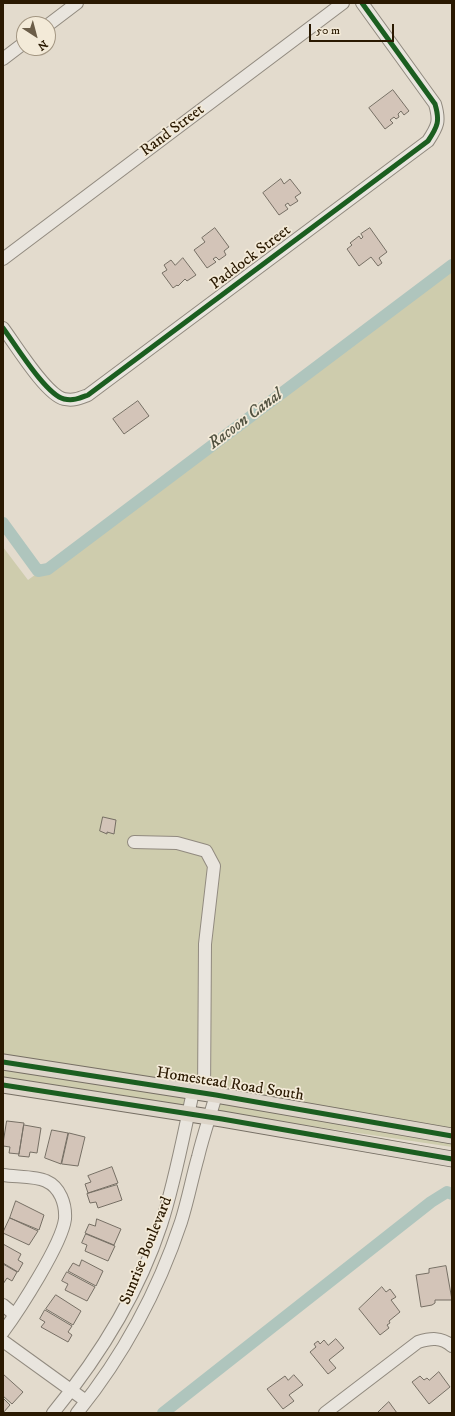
<!DOCTYPE html>
<html>
<head>
<meta charset="utf-8">
<style>
  body { margin:0 }
  #map { position:relative; width:455px; height:1416px; overflow:hidden; background:#e3dbcd; font-family:"IM FELL DW Pica",serif }
  canvas { display:block }
  .frame { position:absolute; inset:0; border:4px solid #2a1901; pointer-events:none }
  .north { position:absolute; left:16px; top:16px; width:40px; height:40px; box-sizing:border-box; background:#f3ead8; border:1px solid #a39682; border-radius:50%; rotate:144deg; font-size:11px; font-weight:700; line-height:16px; text-align:center; color:#2a1901 }
  .north::after { content:''; display:block; margin:auto; width:14px; height:18px; background:#6b5d48; clip-path:polygon(50% 0,100% 100%,50% 72%,0 100%) }
  .scale { position:absolute; left:309px; top:24px; width:85px; height:18px; box-sizing:border-box; border:2px solid #2a1901; border-top:0; padding-left:5px; font-size:12px; line-height:14px; white-space:nowrap; color:#2a1901; -webkit-text-stroke:3px #f3ead8; paint-order:stroke }
</style>
</head>
<body>
<div id="map">
<canvas width="455" height="1416"></canvas>
<div class="frame"></div>
<div class="north">N</div>
<div class="scale">50 m</div>
</div>
<script>
const ctx = document.querySelector('canvas').getContext('2d');
ctx.lineJoin = 'round';
function fillPath(path, color) { ctx.fillStyle = color; ctx.fill(path, 'evenodd'); }
function stroke(path, color, width, dash) { ctx.strokeStyle = color; ctx.lineWidth = width; ctx.lineCap = dash ? 'butt' : 'round'; ctx.setLineDash(dash || []); ctx.stroke(path); }
function write(font, color, halo, rows, align = 'center') {
  ctx.font = font + ' "IM FELL DW Pica",serif'; ctx.lineWidth = 3.5; ctx.setLineDash([]); ctx.textBaseline = 'middle'; ctx.strokeStyle = halo; ctx.fillStyle = color; for (const [text, x, y, turn = 0] of rows) {
    ctx.save(); ctx.translate(x, y); ctx.rotate((+turn || 0) * Math.PI / 180); ctx.textAlign = isNaN(turn) ? turn : align; if (halo) ctx.strokeText(text, 0, 0); ctx.fillText(text, 0, 0); ctx.restore();
  }
}
fillPath(new Path2D(`
  M452,267v862l-449,-73v-509l25,33z
  M3,1069l183,28 -3,10 -180,-28z
  M220,1103l232,39v5l-235,-35z`), '#ceccad');
stroke(new Path2D(`
  M3,523l35,48 10,-2 404,-304
  M163,1413l268,-211 16,-10 5,2`), '#afc5bd', 12);
const building = new Path2D(`
  M393,90l16,21 -5,4 -3,-4 -3,3 1,3 -3,2 -2,-2 -4,3 3,3 -8,6 -16,-21z
  M281,179l3,5 6,-5 11,14 -6,4 3,4 -8,5 -2,-3 -3,2 3,4 -9,6 -16,-22z
  M215,228l14,19 -5,4 2,4 -7,5 -3,-3 -3,2 3,3 -9,6 -13,-18 11,-8 -3,-4z
  M370,228l17,24 -8,6 3,5 -4,3 -7,-9 -12,9 -12,-17 5,-4 -2,-2 9,-7 2,3 2,-2 -2,-3z
  M183,258l13,17 -9,6 -2,-2 -7,7 -1,-1 -4,3 -11,-15 5,-3 -3,-5 7,-5 4,5z
  M138,401l11,15 -25,18 -11,-15z
  M103,817l13,3 -2,14 -7,-2v2l-7,-3z
  M7,1121l17,2 -5,31 -10,-1 1,-6 -7,-1z
  M24,1125l17,3 -4,25 -7,-1 -1,5 -10,-1z
  M52,1130l16,3 -7,31 -16,-6z
  M69,1133l16,4 -7,29 -16,-2z
  M112,1167l6,16 -30,10 -3,-9 6,-2 -3,-6z
  M117,1185l5,15 -24,8 -2,-6 -6,1 -3,-9z
  M16,1201l28,14 -5,15 -29,-12z
  M10,1218l28,13 -9,14 -26,-12z
  M97,1219l24,10 -7,16 -29,-12 4,-9 6,2z
  M86,1234l29,12 -7,15 -23,-10 2,-6 -5,-2z
  M3,1244l18,10 -3,6 5,3 -5,9 -15,-9z
  M82,1260l21,11 -7,15 -28,-15 5,-8 6,3z
  M3,1264l14,8 -5,9 -5,-3 -4,6z
  M446,1266l6,34h-17v3l-3,2 -11,2 -5,-32 13,-2v-4z
  M67,1272l28,15 -8,14 -22,-11 3,-6 -6,-3z
  M382,1287l4,5 4,-3 6,8 -5,3 9,12 -11,9 1,2 -3,2 2,3 -9,7 -21,-26z
  M56,1295l25,16 -8,14 -27,-16z
  M45,1310l27,16 -4,6 4,3 -4,7 -27,-15 4,-5 -5,-3z
  M336,1339l8,9 -15,12 7,8 -8,6 -18,-22 6,-5 -2,-3 4,-3 2,3 4,-4 4,5z
  M439,1372l11,15 -21,17 -17,-22 8,-6 4,4 3,-2 2,2z
  M3,1374l20,18 -11,12 -9,-8z
  M294,1375l9,10 -14,10 5,6 -11,8 -16,-20 18,-13 3,4z
  M3,1398l7,7 -7,8z
  M389,1402l8,11h-20l4,-4z`);
fillPath(building, '#d3c4b8');
stroke(building, '#766f64', 1);
const minor = new Path2D(`
  M48,25l29,-22
  M3,59l21,-16
  M3,259l340,-256
  M3,328c12,16 43,67 61,71 10,2 16,-1 24,-4l340,-254c10,-15 12,-20 7,-37l-73,-101
  M134,842l43,1 29,8 8,15 -9,78 -1,150
  M3,1175c12,2 33,1 43,6 14,6 20,23 19,38 -3,25 -46,91 -62,113
  M3,1305l12,10
  M3,1341l83,60
  M53,1413c46,-56 85,-118 108,-188 14,-43 22,-88 32,-133
  M77,1413c46,-57 81,-122 104,-191 7,-22 11,-44 17,-65 5,-21 12,-41 18,-62
  M325,1413l93,-71c13,-4 23,-5 34,4`);
const major = new Path2D(`
  M3,1062l213,33 236,41
  M3,1085l219,34 230,40`);
stroke(minor, '#918a7f', 14);
stroke(major, '#766f64', 17);
stroke(minor, '#e9e5de', 12);
stroke(major, '#ddd5c9', 15);
stroke(new Path2D(`
  M3,328c12,16 43,67 61,71 10,2 16,-1 24,-4l340,-254c10,-15 12,-20 7,-37l-73,-101
  M3,1062l213,33 236,41
  M3,1085l219,34 230,40`), '#1b5e20', 5);
write('16px', '#2a1901', '#f3ead8', [
  ["Rand Street",173,131,-37],
  ["Paddock Street",251,258,-37],
  ["Homestead Road South",230,1085,9],
  ["Sunrise Boulevard",147,1251,-68]
]);
write('italic 17px', '#515240', '#f3ead8', [
  ["Racoon Canal",246,420,-37]
]);
</script>
</body>
</html>
